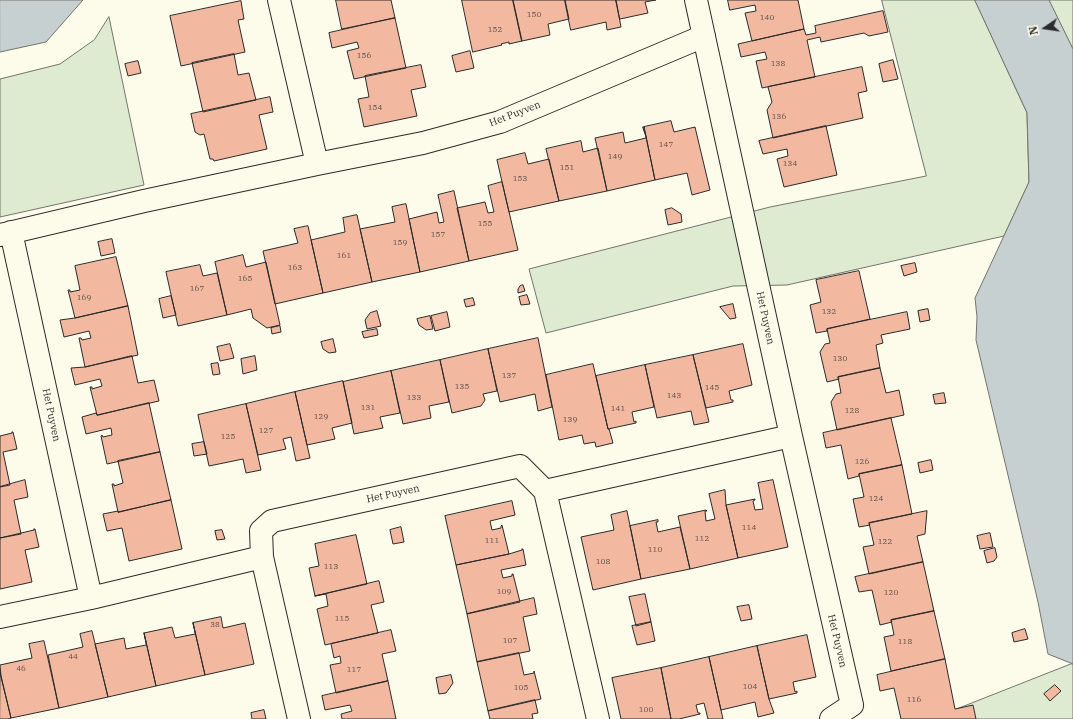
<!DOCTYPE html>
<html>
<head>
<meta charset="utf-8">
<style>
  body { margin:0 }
  #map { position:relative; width:1073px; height:719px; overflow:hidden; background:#fdfbea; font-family:"IBM Plex Serif",serif }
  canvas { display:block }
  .north { position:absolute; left:1025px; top:8px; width:40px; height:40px; -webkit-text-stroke:3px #fdfbea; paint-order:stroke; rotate:257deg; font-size:11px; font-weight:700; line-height:16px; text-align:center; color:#2b2b2b }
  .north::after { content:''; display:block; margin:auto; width:14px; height:18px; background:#2b2b2b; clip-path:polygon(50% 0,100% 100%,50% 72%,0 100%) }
</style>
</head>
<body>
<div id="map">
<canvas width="1073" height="719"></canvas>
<div class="north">N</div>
</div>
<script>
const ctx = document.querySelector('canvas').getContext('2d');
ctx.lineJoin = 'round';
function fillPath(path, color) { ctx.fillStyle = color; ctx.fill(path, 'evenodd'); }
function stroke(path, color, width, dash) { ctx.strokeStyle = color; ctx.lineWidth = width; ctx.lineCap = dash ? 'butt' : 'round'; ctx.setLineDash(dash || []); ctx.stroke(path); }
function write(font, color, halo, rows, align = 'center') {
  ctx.font = font + ' "IBM Plex Serif",serif'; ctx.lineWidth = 3; ctx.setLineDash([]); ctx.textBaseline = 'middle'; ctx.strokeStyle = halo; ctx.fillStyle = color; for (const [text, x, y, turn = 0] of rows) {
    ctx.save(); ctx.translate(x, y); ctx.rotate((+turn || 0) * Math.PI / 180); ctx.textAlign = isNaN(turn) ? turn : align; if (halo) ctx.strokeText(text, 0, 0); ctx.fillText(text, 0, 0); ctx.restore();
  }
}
const green = new Path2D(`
  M882,0h93l52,113 2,69 -25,54 -217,49 -54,1 -187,47 -17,-64 241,-62 156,-31z
  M1049,0h24v49z
  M109,17l35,168 -144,32v-138l60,-15 34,-24z
  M1071,664h2v55h-116l-2,-9z`);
fillPath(green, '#deebd1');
stroke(green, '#74746e', 1);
const water = new Path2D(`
  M0,0h83l-37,42 -46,10z
  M975,0h74l24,49v615l-25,-10 -10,-52 -62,-262 1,-23 -2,-19 54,-116 -2,-69z`);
fillPath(water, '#c7d0d0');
stroke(water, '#74746e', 1);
const building = new Path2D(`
  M336,0h55l4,18 -53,11z
  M462,0h51l9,41 -13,3v-2l-8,2 1,1 -29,7z
  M513,0h52l4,19 -21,5 2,11 -28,6z
  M565,0h51l5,27 -14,3 -1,-8 -35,8z
  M616,0h40l-11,2 3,11 -28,6z
  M728,0h70l6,29 -52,12 -7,-28 11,-2 -1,-6 -25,5z
  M241,1l3,18 -6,1 7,32 -64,14 -11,-50z
  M883,11l5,21 -19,4 -5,-3 -43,9 -1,-5 -13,3 8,37 -53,11 -6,-27 11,-2 -2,-7 -24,5 -3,-13 66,-15 2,6 10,-2 -1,-7z
  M395,18l11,50 -52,11 -7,-28 12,-3 -2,-6 -25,6 -3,-15z
  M470,51l4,17 -18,4 -4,-16z
  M234,54l4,21 11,-2 7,27 -53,12 -11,-49z
  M893,60l5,19 -15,3 -4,-18z
  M138,61l3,12 -13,3 -3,-12z
  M421,65l5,22 -15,3 6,26 -53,11 -6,-28 11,-2 -4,-21z
  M862,67l5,24 -9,2 5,25 -90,20 -6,-28 5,-8 -4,-15z
  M270,97l3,15 -14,3 8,34 -53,12 -1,-2h-3l-6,-25 -4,1 -5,-3 -4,-18z
  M671,121l3,11 21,-5 15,63 -18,5 -5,-22 -32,7 -11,-53z
  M826,126l11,49 -53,12 -7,-28 11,-3 -1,-7 -24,5 -4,-13z
  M643,127h1l11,53 -48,11 -12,-53 28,-6 2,11 21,-5z
  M581,141l2,11 15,-4 9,43 -48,10 -13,-52z
  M525,153l3,11 21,-5 10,42 -50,11 -12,-52z
  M502,182l16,68 -49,11 -12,-53 28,-6 3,11 6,-1 -6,-26z
  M454,191l15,70 -49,11 -11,-53 28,-7 2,11 5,-1 -6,-27z
  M406,204l14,68 -48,10 -12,-53 35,-7 -3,-15z
  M672,208l9,6 1,8 -14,3 -3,-15z
  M357,215l15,67 -49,11 -12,-53 34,-8 -2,-14z
  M308,226l15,67 -48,11 -12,-53 35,-8 -4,-14z
  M112,239l3,14 -14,3 -3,-14z
  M243,255l3,12 20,-5 14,63 -13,3 -14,-10 -2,-9 -24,6 -12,-53z
  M116,257l12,49 -53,12 -7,-28h2v2l10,-2 -5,-24z
  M915,263l2,9 -13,4 -3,-10z
  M200,265l3,11 14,-3 10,42 -49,11 -12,-54z
  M859,271l11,48 -43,10v2l-11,2 -6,-28 11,-3 -5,-22z
  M523,285l2,6 -7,2v-4l2,-3z
  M527,295l3,9 -9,1 -2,-8z
  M171,296l5,19 -13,3 -4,-19z
  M473,298l2,7 -9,2 -2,-7z
  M733,304l3,14 -6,1 -10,-12z
  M128,306l10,49 -53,12 -6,-29h2l1,2 9,-2 -2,-7 -25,6 -4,-17 15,-2z
  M928,309l2,11 -10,2 -2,-11z
  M377,311l4,15 -14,3 -2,-9 5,-7z
  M447,312l3,15 -15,4 -4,-15z
  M907,312l3,17 -29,6 2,8 -7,2 4,23 -42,9 1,2 -12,3 -7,-30 5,-8 5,-1 -3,-14z
  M430,316l3,13 -7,1 -7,-5 -2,-6z
  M280,326l1,6 -9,2 -1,-6z
  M377,329l1,6 -14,3 -2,-6z
  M538,338l14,69 -14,4 -3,-17 -35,8 -12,-53z
  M333,339l3,13 -7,1 -6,-4 -2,-7z
  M230,344l4,14 -14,3 -3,-14z
  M743,344l9,41 -23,6 2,9h2v2l-27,6 -13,-53z
  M488,349l9,42 -14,3 2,6 -4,6 -29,7 -12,-53z
  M693,355l16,67 -15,3 -3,-14 -34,7 -12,-53z
  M132,356l6,27 16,-3 5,21 -62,14 -7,-28h2v2l10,-3 -2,-7 -25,6 -4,-17 14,-1z
  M255,356l2,14 -14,4 -2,-15z
  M440,360l9,42 -20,4 2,12 -28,6 -12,-53z
  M218,363l2,11 -7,1 -2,-11z
  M593,364l15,65h1l4,14 -17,4 -1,-5 -11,2 -2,-9 -23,5 -13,-65z
  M645,365l9,42 -22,5 2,10 2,-1v2l-28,6 -12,-53z
  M880,368l6,25 13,-3 5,25 -67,15 -6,-28 5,-8 5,-1 -3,-16z
  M391,371l9,42 -20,4 3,11 -29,6 -11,-52z
  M343,381l9,42 -20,5 3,11 -28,6 -12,-53z
  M295,392l15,66 -14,3 -5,-24 -8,2 3,10 -28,6 -12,-51z
  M944,393l2,10 -11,1 -2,-9z
  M149,403l11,49 -53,12 -6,-28 1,-1 1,2 9,-2 -1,-7 -25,6 -4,-17 14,-4 1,2z
  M246,404l15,66 -15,3 -3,-14 -34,7 -11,-51z
  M891,418l11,47 -43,9v2l-11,3 -7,-34 -15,3 -3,-15z
  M12,432h1l4,17 -14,3 7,33 -10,2v-51l12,-3z
  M204,442l3,12 -13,2 -2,-12z
  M160,452l11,48 -53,12 -6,-28h2v2l9,-3 -5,-22z
  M931,460l2,10 -13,3 -2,-10z
  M902,465l10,49 -43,9 1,2 -11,2 -6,-28 11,-2 -5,-23z
  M25,480l3,17 -14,3 7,34 -21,4v-51z
  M773,480l15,67 -50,11 -12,-53 29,-6v1l-2,1 2,9 8,-1 -5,-26z
  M725,490l1,15 12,53 -48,11 -12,-53 28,-6 1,1h-2l1,10 9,-2 -6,-25z
  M171,500l11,49 -53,12 -7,-33 -15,3 -4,-17 15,-3v1z
  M512,501l3,14 -25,6 2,9 9,-2v-2l1,-1 7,29 -53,11 -11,-49z
  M627,511l14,68 -48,11 -12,-53 33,-7 -3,-15z
  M927,511l-2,23 -8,2 6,26 -54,12 -6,-27 11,-2 -5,-22z
  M658,520v2h-2l2,10 22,-5 10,42 -49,10 -11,-53z
  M401,527l3,15 -11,2 -3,-14z
  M34,529h1l4,18 -14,3 7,32 -32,7v-51l34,-8z
  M222,530l3,9 -8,1 -2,-9z
  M990,533l3,14 -13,2 -3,-13z
  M356,535l11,49 -52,12 -6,-28 10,-2 -4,-22z
  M995,548l2,9 -3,4 -7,2 -3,-12z
  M522,549h1l3,16 -25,5 2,8 9,-2v-2h1l7,28 -53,12 -11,-49 53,-11 13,-4z
  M923,562l11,49 -43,9 1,2 -12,3 -8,-35 -13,2 -4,-15z
  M379,581l5,21 -13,3 7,28 -53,12 -8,-36 11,-3 -2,-12 -11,2z
  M645,594l6,28 -15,4 -7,-29z
  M534,598l3,16 -14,3 7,34 -53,11 -10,-48z
  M749,605l3,14 -11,2 -4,-14z
  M934,611l11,48 -54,12 -7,-34 10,-2 -3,-15z
  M221,617l2,11 22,-5 9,41 -49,11 -12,-52z
  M651,622l4,19 -18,4 -5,-19z
  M193,623l12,52 -49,11 -12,-53 28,-6 3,11 20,-4z
  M1025,629l3,10 -14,3 -2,-9z
  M391,630l5,21 -14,3 6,27 -52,12 -6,-28 11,-2 -1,-7 -6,2 -3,-14z
  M92,631l16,66 -49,11 -11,-53 35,-8 -3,-13z
  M144,633l12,53 -48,11 -13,-53 29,-6 2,11 20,-4z
  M807,635l9,42 -23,5 2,10 2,-1v2l-28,6 -12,-53z
  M44,641l15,67 -48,10 -10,-41 -1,-12 32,-7 -3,-14z
  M757,646l12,53 5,14 -16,4 -3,-15 -34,8 -12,-53z
  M519,653l5,22 10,-2v-2l7,28 -53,12 -11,-49z
  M709,657l14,62h-15l-4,-16 -8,2 2,8h2v1l-21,5h-8l-10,-51z
  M945,659l10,50 18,-4 3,14h-75l-7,-31 -14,3 -3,-16z
  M661,668l10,51h-50l-9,-41z
  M0,672l11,46 -3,1h-8z
  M451,675l2,8 -7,10 -7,1 -3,-16z
  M388,681l8,38h-54l-1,-5 11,-3 -2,-6 -25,5 -3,-14z
  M1055,685l6,6 -11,10 -6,-7z
  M535,700l3,13 -6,1 1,5h-43l-2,-8z
  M264,710l2,9h-14l-1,-6z`);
fillPath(building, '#f2b8a0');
stroke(building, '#2b2b2b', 1);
const minor = new Path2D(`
  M279,0l38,164
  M696,0l95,436 61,269 -21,14
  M11,232l80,366 171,-41 -1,-26 11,-10 248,-55 25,25 246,-55
  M0,235l144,-34 173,-37 106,-21 77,-21 204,-86
  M545,491l53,228
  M262,557l37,162
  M0,617l91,-19`);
stroke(minor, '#2b2b2b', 24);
stroke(minor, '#fdfbea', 22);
write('8px', '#5d4e48', null, [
  ["150",534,15],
  ["140",767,18],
  ["152",495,30],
  ["156",364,56],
  ["138",778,64],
  ["154",375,108],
  ["136",779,117],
  ["147",666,145],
  ["149",615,157],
  ["134",790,164],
  ["151",567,168],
  ["153",520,179],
  ["155",485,224],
  ["157",438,235],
  ["159",400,243],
  ["161",344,256],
  ["163",295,268],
  ["165",245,279],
  ["167",197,289],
  ["169",84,298],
  ["132",829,312],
  ["130",840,359],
  ["137",509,376],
  ["135",462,387],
  ["145",712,388],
  ["143",674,396],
  ["133",414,398],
  ["131",368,408],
  ["141",618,409],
  ["128",852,411],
  ["129",321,417],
  ["139",570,420],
  ["127",266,431],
  ["125",228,437],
  ["126",862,462],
  ["124",876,499],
  ["114",749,528],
  ["112",702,539],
  ["111",492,541],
  ["122",885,542],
  ["110",655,550],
  ["108",603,562],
  ["113",331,567],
  ["109",504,592],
  ["120",891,593],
  ["115",342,619],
  ["38",215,625],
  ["107",510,641],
  ["118",905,642],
  ["44",73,657],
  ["46",21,669],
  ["117",354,670],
  ["104",750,687],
  ["105",521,688],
  ["116",914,700],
  ["100",646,710]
]);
write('10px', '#2b2b2b', '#fdfbea', [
  ["Het Puyven",515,114,-21],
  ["Het Puyven",765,318,78],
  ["Het Puyven",51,415,78],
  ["Het Puyven",393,494,-12],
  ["Het Puyven",837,641,77]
]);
</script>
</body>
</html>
